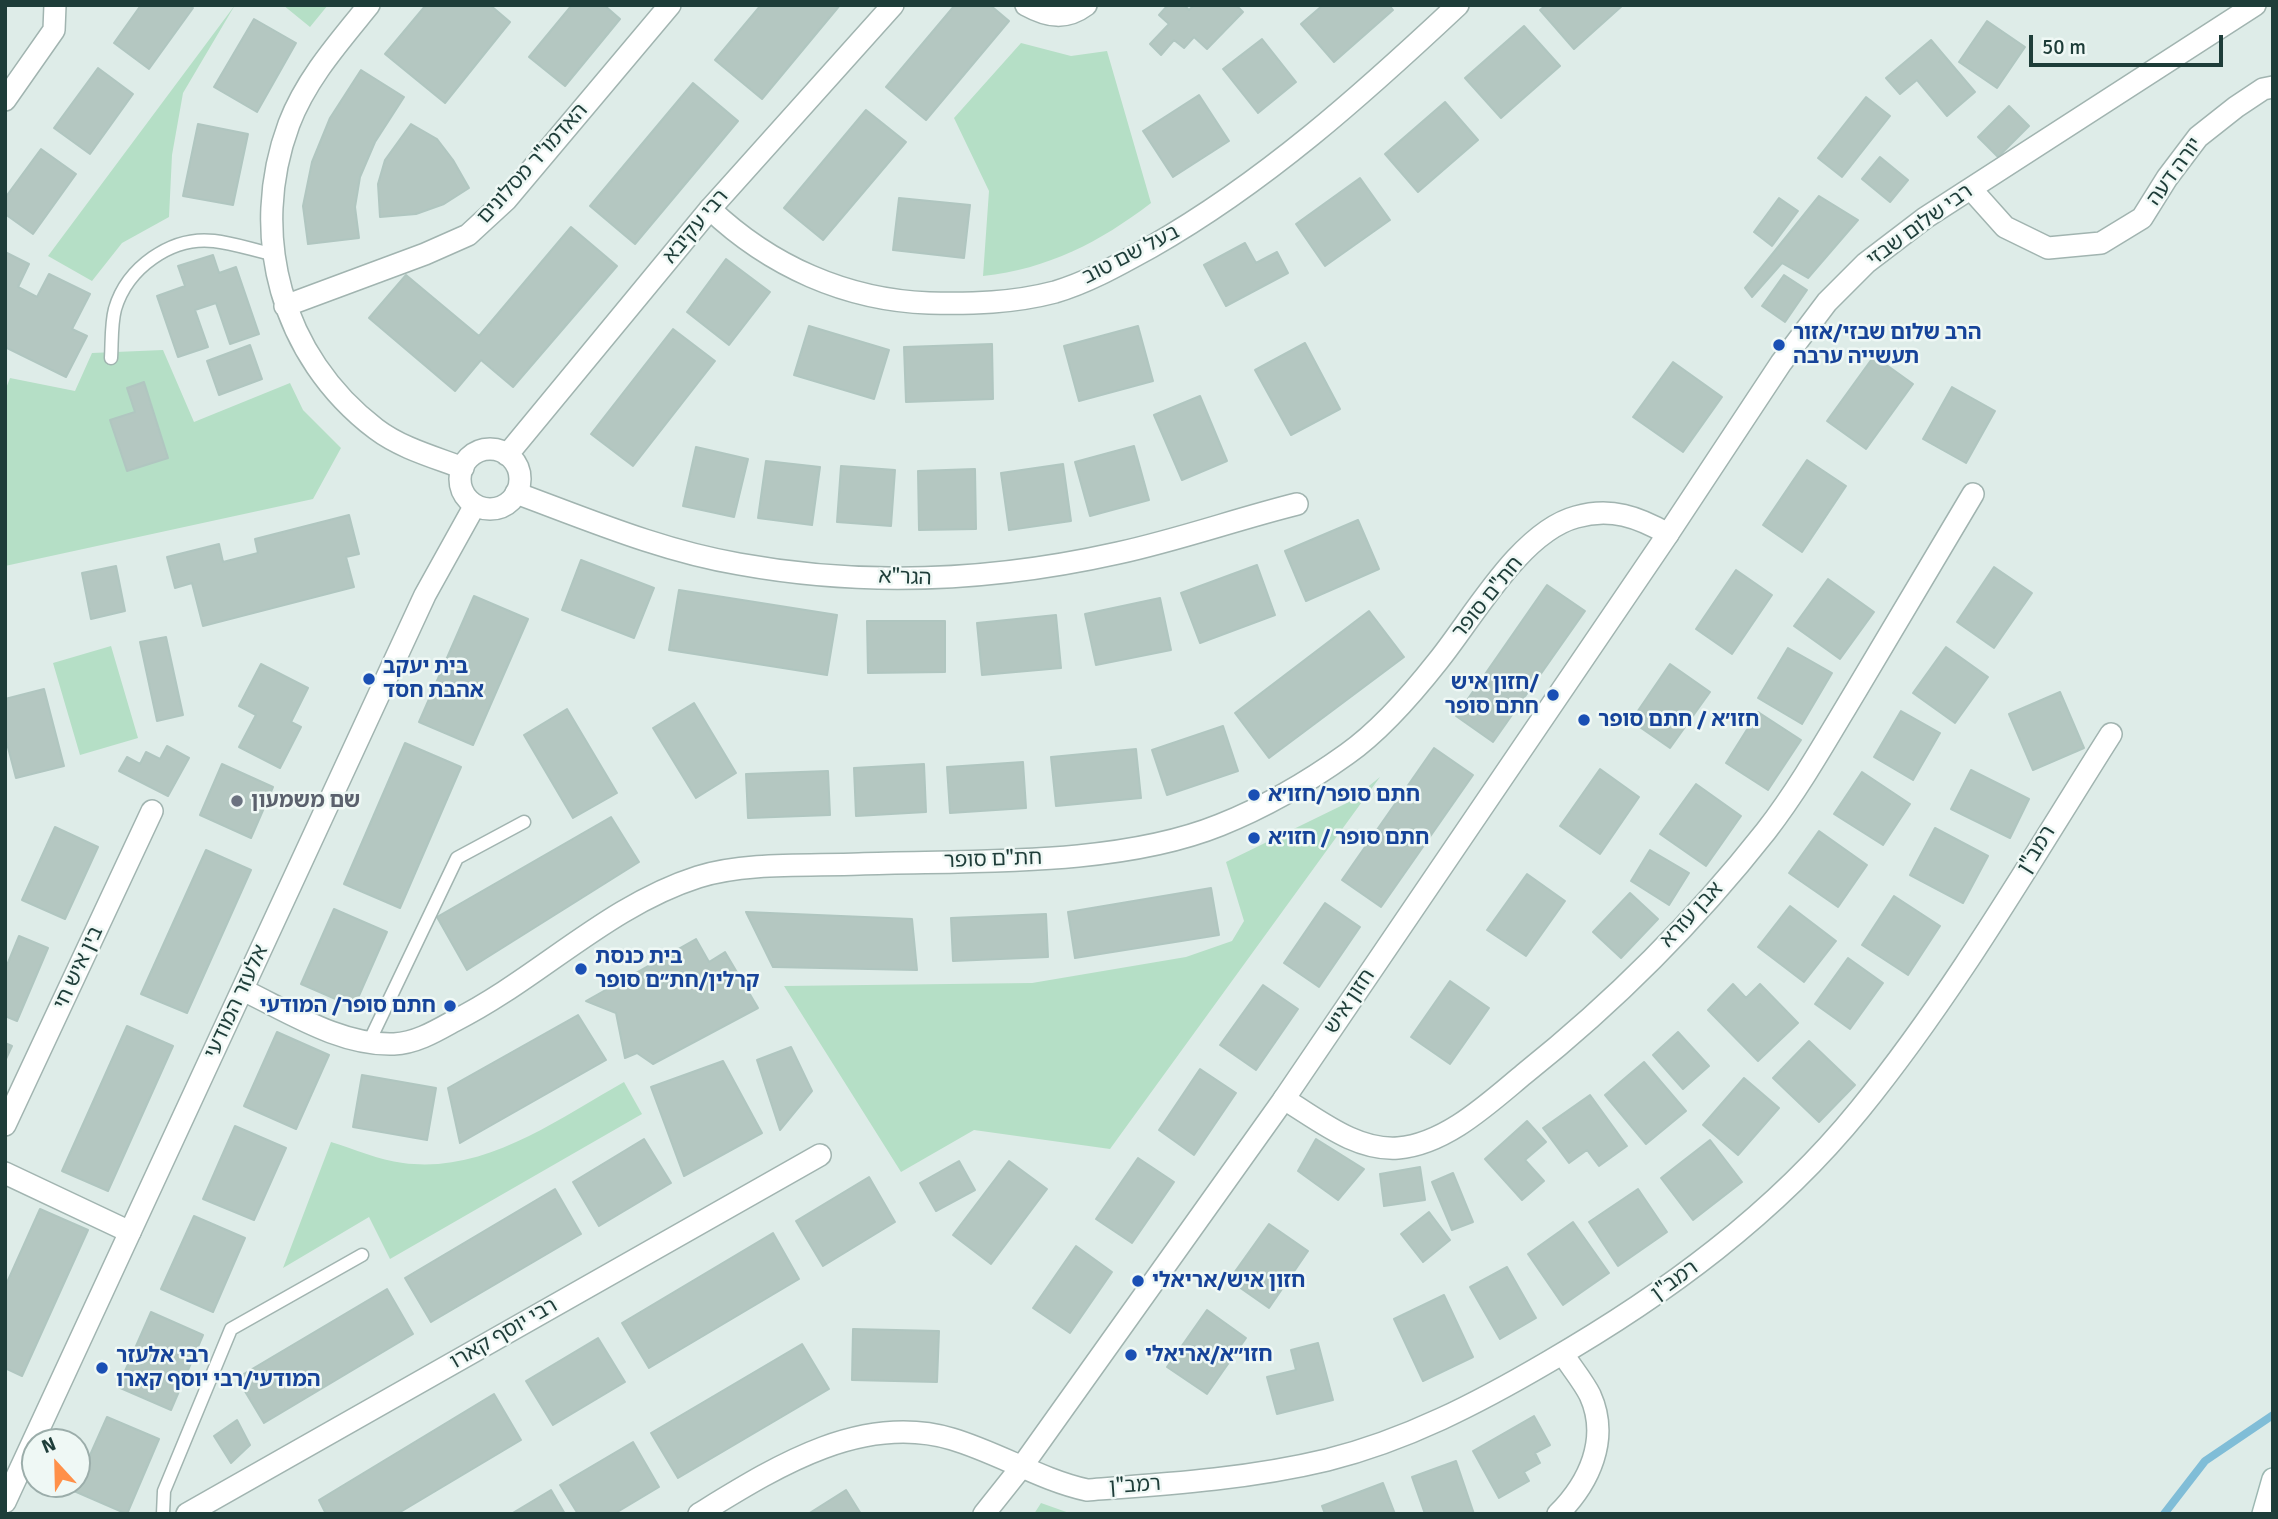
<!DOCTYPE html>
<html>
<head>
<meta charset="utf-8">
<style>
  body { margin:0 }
  #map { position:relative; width:2278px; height:1519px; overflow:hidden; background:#deece8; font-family:Signika,sans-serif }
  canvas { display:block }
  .frame { position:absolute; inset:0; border:7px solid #1e3d39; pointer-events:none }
  .north { position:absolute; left:21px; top:1428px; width:70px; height:70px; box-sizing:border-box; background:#eff8f5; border:2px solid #9badaa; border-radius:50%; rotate:338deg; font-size:19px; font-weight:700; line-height:28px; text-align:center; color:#1e3d39 }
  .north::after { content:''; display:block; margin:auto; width:24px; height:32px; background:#ff9049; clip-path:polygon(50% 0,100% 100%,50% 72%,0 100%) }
  .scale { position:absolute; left:2029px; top:35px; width:194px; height:32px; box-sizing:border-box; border:4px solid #1e3d39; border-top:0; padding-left:9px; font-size:21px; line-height:24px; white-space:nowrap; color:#1e3d39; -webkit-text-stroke:5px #eff8f5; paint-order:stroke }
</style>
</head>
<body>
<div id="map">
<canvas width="2278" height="1519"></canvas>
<div class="frame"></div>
<div class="north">N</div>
<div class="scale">50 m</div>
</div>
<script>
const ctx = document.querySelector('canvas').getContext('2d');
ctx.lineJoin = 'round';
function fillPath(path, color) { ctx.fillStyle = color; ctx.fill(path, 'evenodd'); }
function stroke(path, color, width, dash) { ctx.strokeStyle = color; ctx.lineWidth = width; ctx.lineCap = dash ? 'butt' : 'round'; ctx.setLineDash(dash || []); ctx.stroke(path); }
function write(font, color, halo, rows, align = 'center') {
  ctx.font = font + ' Signika,"Noto Sans Hebrew",sans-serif'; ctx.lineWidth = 5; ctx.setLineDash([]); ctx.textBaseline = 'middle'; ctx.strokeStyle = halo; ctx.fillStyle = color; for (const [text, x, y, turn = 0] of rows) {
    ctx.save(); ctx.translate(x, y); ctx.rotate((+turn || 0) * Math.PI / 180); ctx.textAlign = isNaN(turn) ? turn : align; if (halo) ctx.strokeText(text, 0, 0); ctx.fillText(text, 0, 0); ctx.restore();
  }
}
fillPath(new Path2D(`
  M235,5l-52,88 -11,62 -3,62 -47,26 -30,38 -44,-25z
  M283,5h45l-18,22z
  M1021,43l50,13 36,-5 44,152c-51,39 -103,66 -168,73l6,-85 -35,-73z
  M163,350l31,72 96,-39 13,27 38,38 -28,51 -308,67v-175l5,-13 65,13 17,-38z
  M111,646l27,92 -58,17 -27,-92z
  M1380,777l-270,372 -136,-19 -73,42 -117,-186 248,-3 154,-26 46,-16 12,-20 -18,-59 123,-60z
  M624,1082l18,32 -252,145 -21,-42 -86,51 48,-126c23,7 48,18 72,21 82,11 153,-43 221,-81z
  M1041,1503l31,11h-38z`), '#b5dfc6');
stroke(new Path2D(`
  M2164,1514l41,-53 68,-46`), '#80bdd7', 8);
const building = new Path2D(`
  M141,5h48l4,3 -44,61 -35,-26z
  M426,5h64l20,17 -65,81 -60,-49z
  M572,5h32l16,14 -55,67 -36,-29z
  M761,5h79l-78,94 -47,-39z
  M955,5h35l19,16 -83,99 -40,-33z
  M1168,5h16l5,5 5,-5h42l7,7 -36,37 -13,-12 -10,11 -10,-8 -13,15 -11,-11 19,-20 -10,-9z
  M1323,5h66l4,5 -59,52 -33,-38z
  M1546,5h77l-49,44 -34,-39z
  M254,19l42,24 -39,69 -43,-25z
  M1987,21l38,26 -28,41 -38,-26z
  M1524,26l36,40 -59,52 -36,-40z
  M1262,39l34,43 -38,31 -35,-44z
  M1931,40l44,52 -28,24 -30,-36 -17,14 -14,-16z
  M98,68l35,26 -43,60 -36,-26z
  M361,70l43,27 -29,45 -15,35 -5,30 4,31 -51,6 -5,-38 9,-44 18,-44z
  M693,83l45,38 -103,123 -45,-38z
  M1199,95l30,46 -56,36 -30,-46z
  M1866,97l24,19 -48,61 -24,-19z
  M1445,102l33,38 -60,52 -33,-38z
  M2009,106l20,20 -31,31 -20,-20z
  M866,110l40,32 -83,98 -39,-32z
  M198,124l50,10 -15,71 -50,-9z
  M411,124l26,15 16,21 16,28 -25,16 -28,10 -36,3 -2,-33 7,-24z
  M41,149l35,25 -43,60 -28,-20v-16z
  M1880,157l28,23 -18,22 -28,-23z
  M1360,178l30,42 -65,46 -29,-42z
  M1819,196l39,24 -50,58 -26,-15 -30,34 -7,-9z
  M899,198l71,7 -6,53 -71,-8z
  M1779,198l19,13 -26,35 -18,-14z
  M571,227l46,39 -104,121 -32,-27 -26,31 -86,-73 37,-43 73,61z
  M1245,243l11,20 21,-11 11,21 -62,33 -22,-41z
  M5,252l24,12 -11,23 19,10 12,-23 41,20 -18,35 15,7 -21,41 -61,-30z
  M213,255l6,18 17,-6 23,67 -29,10 -14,-41 -21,7 13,37 -30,10 -21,-61 28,-10 -7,-20z
  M726,259l44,33 -41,53 -42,-33z
  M1784,275l23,15 -22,32 -23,-16z
  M809,326l80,24 -15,49 -80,-24z
  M1138,326l15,55 -74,20 -15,-55z
  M673,329l42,32 -82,105 -42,-32z
  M1305,343l35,66 -49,26 -36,-65z
  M992,344l1,55 -87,3 -2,-55z
  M250,345l12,34 -43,16 -12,-34z
  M1874,356l39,28 -47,65 -39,-28z
  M1673,362l49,35 -39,55 -50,-35z
  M144,382l24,76 -41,13 -17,-51 25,-8 -8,-24z
  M1952,387l43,24 -29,52 -43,-24z
  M1200,396l27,65 -45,19 -28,-65z
  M1134,446l15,54 -59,16 -15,-54z
  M696,447l52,12 -14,58 -51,-11z
  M1807,460l39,26 -44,66 -39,-27z
  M766,461l54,6 -8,58 -54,-7z
  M1063,464l8,57 -62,9 -8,-57z
  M841,466l54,4 -4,56 -54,-4z
  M975,469l1,60 -57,1 -1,-59z
  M349,515l10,39 -13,3 8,30 -151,39 -11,-43 -17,5 -8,-31 52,-13 4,18 35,-9 -3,-14z
  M1358,520l21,49 -73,32 -21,-50z
  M581,560l73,28 -20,50 -72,-28z
  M1257,565l18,50 -75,28 -19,-50z
  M116,566l9,45 -34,8 -9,-46z
  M1994,567l38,26 -38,55 -37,-26z
  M1736,570l36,25 -40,59 -36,-25z
  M1828,579l46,33 -34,47 -46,-33z
  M1547,585l38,26 -92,131 -37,-26z
  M679,590l158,25 -10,60 -158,-25z
  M474,596l54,23 -55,126 -54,-23z
  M1160,598l11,52 -75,15 -11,-51z
  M1369,611l35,46 -135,101 -34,-45z
  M1056,615l5,53 -79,7 -5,-52z
  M867,621h78v51l-77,1z
  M166,637l17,78 -26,6 -17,-79z
  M1946,647l42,30 -33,46 -42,-30z
  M1788,648l44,25 -30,51 -44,-26z
  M261,664l47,24 -17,34 10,5 -21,41 -41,-21 17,-32 -17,-9z
  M1670,664l40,28 -40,56 -39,-27z
  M44,689l20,77 -48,12 -11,-42v-37z
  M2060,692l24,56 -51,22 -24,-56z
  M694,703l42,70 -40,25 -43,-70z
  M567,709l50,84 -44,25 -49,-83z
  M1901,711l39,22 -27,47 -39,-23z
  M1758,712l43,28 -33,50 -42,-27z
  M1223,726l15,45 -71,24 -15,-45z
  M405,743l56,24 -61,141 -56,-24z
  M167,746l22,12 -21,38 -49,-25 8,-14 13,7 6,-12 14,7z
  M1434,748l39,27 -92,132 -39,-27z
  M1136,749l5,49 -85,8 -5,-49z
  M1023,762l3,46 -76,5 -3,-46z
  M222,764l51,23 -22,51 -51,-23z
  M924,764l2,48 -70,4 -2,-48z
  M1600,769l39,28 -39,57 -40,-28z
  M1971,770l58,29 -19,39 -59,-29z
  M828,771l2,44 -82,3 -2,-44z
  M1862,772l48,32 -27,41 -49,-31z
  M1696,784l45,32 -35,50 -46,-32z
  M611,817l28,45 -172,108 -30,-53z
  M55,827l43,20 -33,72 -43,-19z
  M1935,828l53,28 -25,47 -53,-28z
  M1819,831l48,34 -29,42 -49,-34z
  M206,850l45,20 -64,143 -46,-19z
  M1650,850l39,23 -20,32 -38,-24z
  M1527,874l38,27 -39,55 -39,-26z
  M1211,888l8,47 -144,23 -7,-46z
  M1630,893l28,26 -37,39 -28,-26z
  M1894,896l46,30 -32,49 -46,-30z
  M1325,903l35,24 -41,60 -35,-24z
  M1790,906l46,35 -32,41 -46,-35z
  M334,909l53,23 -33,75 -53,-23z
  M746,912l166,7 5,51 -144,-3z
  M1046,914l2,43 -95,4 -2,-43z
  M19,936l29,12 -31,73 -12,-5v-46z
  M696,939l13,23 16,-10 33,56 -105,56 -16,-11 -12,5 -9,-45 -30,-12z
  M1848,958l35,25 -33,46 -35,-25z
  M1450,981l39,27 -39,56 -39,-27z
  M1733,984l13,14 14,-14 38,39 -40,38 -50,-51z
  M1263,985l35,24 -42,61 -36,-25z
  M578,1015l28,45 -146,83 -12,-55z
  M127,1026l46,20 -65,145 -46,-20z
  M277,1032l52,23 -33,74 -52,-23z
  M1678,1032l31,34 -26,23 -30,-34z
  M1809,1041l46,44 -36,37 -46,-44z
  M5,1043l7,3 -7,15z
  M791,1047l21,44 -32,39 -23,-70z
  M723,1061l39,72 -78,43 -33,-89z
  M1644,1062l42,49 -40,33 -41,-49z
  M1200,1069l36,24 -42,62 -35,-25z
  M362,1075l74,13 -9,52 -74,-13z
  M1744,1078l35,30 -41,47 -35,-30z
  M1590,1095l37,51 -28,20 -12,-16 -18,13 -26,-35z
  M1527,1121l19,21 -21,18 19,21 -22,19 -37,-41z
  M235,1126l51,22 -32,72 -51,-21z
  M644,1139l27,44 -72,43 -26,-44z
  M1316,1139l48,30 -26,31 -40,-29z
  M1710,1140l32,42 -49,38 -32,-42z
  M1138,1158l36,24 -42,61 -36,-24z
  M959,1161l16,29 -39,21 -16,-28z
  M1009,1161l38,28 -56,75 -38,-29z
  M1420,1167l5,33 -41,6 -4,-32z
  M1453,1173l20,49 -21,8 -20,-48z
  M869,1177l26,45 -72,44 -27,-45z
  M555,1189l26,45 -150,88 -26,-44z
  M1638,1189l29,43 -49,34 -29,-44z
  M40,1209l48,21 -66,146 -17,-8v-81z
  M1429,1212l21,28 -27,22 -22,-28z
  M194,1216l51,22 -32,74 -52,-23z
  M1573,1222l36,51 -46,32 -35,-51z
  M1269,1224l39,27 -39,57 -40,-28z
  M773,1233l26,46 -150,89 -27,-45z
  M1076,1246l36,26 -42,61 -37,-25z
  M1507,1267l29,51 -36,21 -30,-52z
  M387,1289l26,45 -149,89 -27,-45z
  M1444,1295l29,62 -50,24 -29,-62z
  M1207,1310l39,28 -39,56 -40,-27z
  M151,1312l52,23 -32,75 -53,-23z
  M853,1329l86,2 -2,51 -85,-2z
  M598,1338l27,44 -72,43 -27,-44z
  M1318,1343l15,57 -56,14 -10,-37 29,-7 -5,-20z
  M802,1344l27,45 -151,89 -27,-45z
  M494,1394l27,46 -124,74h-71l-7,-14z
  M1534,1416l16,29 -15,8 5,10 -16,9 5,9 -30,17 -26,-47z
  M107,1417l52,22 -32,75 -53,-23z
  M237,1420l13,25 -19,18 -17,-27z
  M633,1442l26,45 -45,27h-36l-18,-29z
  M1456,1461l18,53h-49l-13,-37z
  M1383,1483l12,31h-70l-3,-8z
  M551,1490l14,24h-54z
  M846,1490l15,24h-53z`);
fillPath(building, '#b4c7c1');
stroke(building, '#b0c6c0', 2);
const service = new Path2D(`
  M111,358c1,-16 0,-34 4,-49 12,-41 56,-73 99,-68 19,2 39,9 58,13
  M369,1042l88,-184 67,-36
  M163,1514l1,-23 67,-162 131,-74`);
const minor = new Path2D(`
  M369,5c-30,37 -63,74 -80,119 -41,110 -8,233 87,305 25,19 58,28 87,39
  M1026,5c22,12 40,15 60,0
  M5,100l49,-70 1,-25
  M1971,189l34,38 43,21 53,-5 41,-25 25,-40 31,-41 38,-30 27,-18 10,-2
  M710,209c60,57 136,91 219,94 43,1 84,0 126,-11 34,-10 65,-28 96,-45 114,-65 211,-152 307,-242
  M285,306l140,-52 43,-19 38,-35 164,-195
  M516,493c73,27 146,58 223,71 126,23 254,17 379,-11 60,-13 119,-34 179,-49
  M1668,534l113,-171 46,-61 39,-39 59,-45 330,-213
  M1284,1099c35,21 72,52 114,49 48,-4 91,-45 126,-74 89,-71 171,-153 242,-243 34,-44 62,-94 91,-142 38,-65 77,-130 116,-195
  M5,1125l147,-314
  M5,1173l125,59
  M187,1514l633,-359
  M699,1514c75,-46 162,-102 253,-75 47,14 89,41 135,51 81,-6 161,-11 240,-30 80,-20 151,-57 221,-98 116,-67 227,-148 312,-253 95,-117 171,-249 251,-375
  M1558,1514c31,-31 52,-75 32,-119 -7,-14 -19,-28 -27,-41`);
const tertiary = new Path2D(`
  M460 479a30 30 0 1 1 60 0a30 30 0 1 1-60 0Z
  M507,455l203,-246 183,-204
  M243,990c46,22 98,56 151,54 22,-1 42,-13 60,-23 84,-42 153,-115 244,-144 47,-15 112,-11 161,-13 112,-4 257,3 361,-39 45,-18 88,-43 127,-71 34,-24 65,-60 91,-93 35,-43 82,-129 138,-144 35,-10 62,0 92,17l-384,565 -261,366 -39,49
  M5,1502l420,-907 50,-90`);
const secondary = new Path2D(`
  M2263,1514l10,-35`);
stroke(service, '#a1b4b0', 15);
stroke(minor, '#a1b4b0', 24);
stroke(tertiary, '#a1b4b0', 24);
stroke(secondary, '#9cb8b2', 24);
stroke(service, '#fff', 12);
stroke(minor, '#fff', 21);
stroke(tertiary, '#fff', 21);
stroke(secondary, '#fff', 21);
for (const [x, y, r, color] of [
  [1779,345,7,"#1a4fb4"],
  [369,679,7,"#1a4fb4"],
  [1553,695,7,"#1a4fb4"],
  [1584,720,7,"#1a4fb4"],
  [1254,795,7,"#1a4fb4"],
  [237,801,7,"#6b7280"],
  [1254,838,7,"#1a4fb4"],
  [581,969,7,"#1a4fb4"],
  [450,1006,7,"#1a4fb4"],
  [1138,1281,7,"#1a4fb4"],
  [1131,1355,7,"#1a4fb4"],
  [102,1368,7,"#1a4fb4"]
]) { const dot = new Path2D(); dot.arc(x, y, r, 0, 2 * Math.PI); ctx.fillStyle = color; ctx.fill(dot); stroke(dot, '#eff8f5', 2.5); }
write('21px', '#1e3d39', '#eff8f5', [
  ["האדמו\"ר מסלונים",533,164,-48],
  ["יורה דעה",2175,172,-54],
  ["רבי שלום שבזי",1920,226,-36],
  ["רבי עקיבא",696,227,-50],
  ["בעל שם טוב",1131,255,-27],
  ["הגר\"א",905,578,2],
  ["חת\"ם סופר",1488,598,-51],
  ["רמב\"ן",2037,850,-58],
  ["חת\"ם סופר",993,860,-2],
  ["אבן עזרא",1692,915,-47],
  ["בין איש חי",79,968,-65],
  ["אלעזר המודעי",237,1002,-65],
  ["חזון איש",1350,1002,-56],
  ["רמב\"ן",1675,1281,-36],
  ["רבי יוסף קארו",504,1334,-30],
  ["רמב\"ן",1135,1486,-4]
]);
write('bold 21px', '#164399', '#eff8f5', [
  ["הרב שלום שבזי/אזור",1793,333],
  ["תעשייה ערבה",1793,357],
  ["בית יעקב",383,667],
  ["אהבת חסד",383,691],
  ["חזון איש/",1539,683,"right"],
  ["חתם סופר",1539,707,"right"],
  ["חזו׳א / חתם סופר",1598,720],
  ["חתם סופר/חזו׳א",1268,795],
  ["חתם סופר / חזו׳א",1268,838],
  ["בית כנסת",595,957],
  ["קרלין/חת״ם סופר",595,981],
  ["חתם סופר/ המודעי",436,1006,"right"],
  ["חזון איש/אריאלי",1152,1281],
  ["חזו״א/אריאלי",1145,1355],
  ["רבי אלעזר",116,1356],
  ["המודעי/רבי יוסף קארו",116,1380]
], 'left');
write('bold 21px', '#5b616d', '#eff8f5', [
  ["שם משמעון",251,801]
], 'left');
</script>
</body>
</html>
